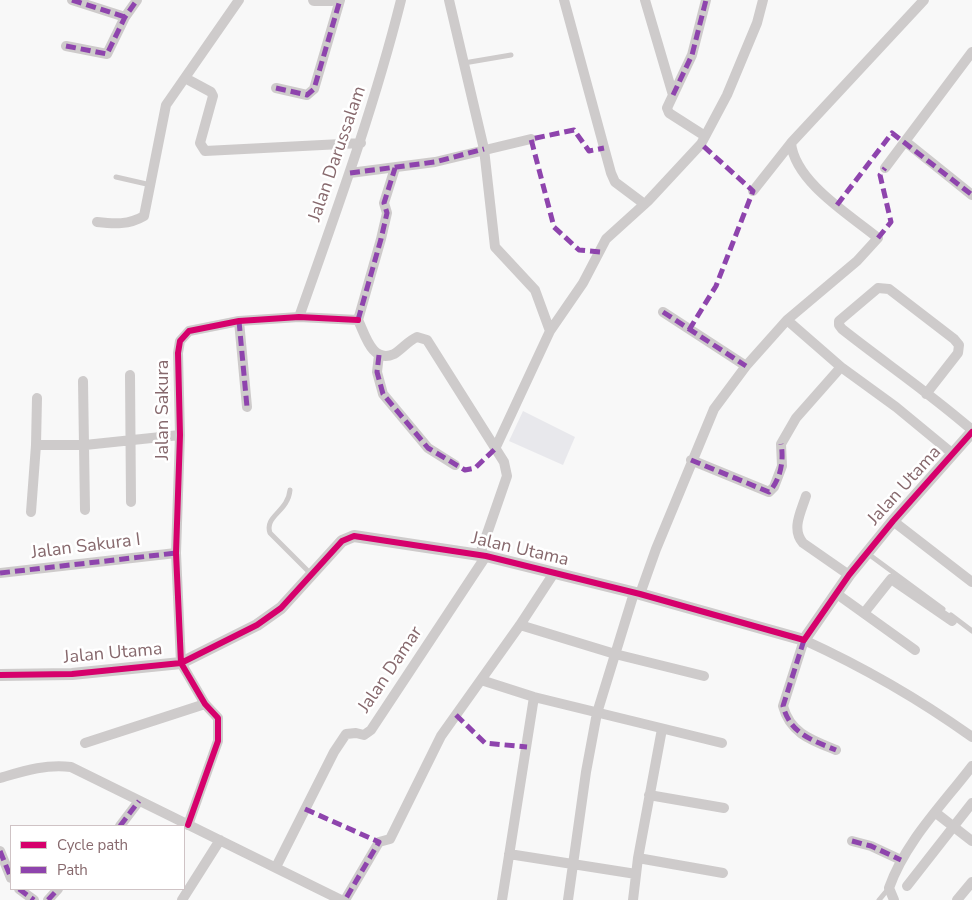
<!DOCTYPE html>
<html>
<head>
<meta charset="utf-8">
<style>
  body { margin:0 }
  #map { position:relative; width:972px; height:900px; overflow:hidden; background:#f8f8f8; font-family:"Nunito Sans",sans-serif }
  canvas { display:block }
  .legend { position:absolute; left:10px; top:825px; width:175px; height:65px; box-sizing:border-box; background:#fff; border:1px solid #cfc3c5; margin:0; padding:6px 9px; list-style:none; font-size:15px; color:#87696d }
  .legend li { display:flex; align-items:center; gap:10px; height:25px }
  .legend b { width:25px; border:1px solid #cfc3c5 }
</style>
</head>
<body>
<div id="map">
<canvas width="972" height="900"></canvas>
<ul class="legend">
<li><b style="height:6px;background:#d6006c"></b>Cycle path</li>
<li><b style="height:6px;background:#8e44ad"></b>Path</li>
</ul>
</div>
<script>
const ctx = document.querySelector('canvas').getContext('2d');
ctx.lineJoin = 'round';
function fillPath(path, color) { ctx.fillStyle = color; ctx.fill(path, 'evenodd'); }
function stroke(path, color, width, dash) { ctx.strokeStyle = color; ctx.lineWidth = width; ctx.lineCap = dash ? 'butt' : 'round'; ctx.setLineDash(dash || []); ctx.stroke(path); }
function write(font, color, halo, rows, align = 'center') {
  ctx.font = font + ' "Nunito Sans",sans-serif'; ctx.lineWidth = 5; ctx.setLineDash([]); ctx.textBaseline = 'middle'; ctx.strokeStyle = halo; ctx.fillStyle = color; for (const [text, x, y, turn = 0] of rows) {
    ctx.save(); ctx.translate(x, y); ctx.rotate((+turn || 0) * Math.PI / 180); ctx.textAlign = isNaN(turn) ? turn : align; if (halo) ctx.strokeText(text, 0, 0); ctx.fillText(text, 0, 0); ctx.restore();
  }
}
fillPath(new Path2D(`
  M523,411l52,26 -12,28 -54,-24z`), '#e8e8ec');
stroke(new Path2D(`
  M464,63l47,-8
  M116,177l35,8
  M290,490c-2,22 -26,26 -20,43l41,41
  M867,553l76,56
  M951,615l21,16
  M879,900l10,-12`), '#cecbcb', 5);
stroke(new Path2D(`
  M72,0l53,17
  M449,0l35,149 11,98 40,43 15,41
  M564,0l47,173 4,9 28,21
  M645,0l28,95
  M66,46l41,8 18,-37 12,-17
  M185,78l26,14 2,4 -13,47 5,8 156,-8
  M276,88l31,7 7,-6 26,-89
  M705,136l-36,-23 -2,-5 25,-53 14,-55
  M906,142l66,53
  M791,143l133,-143
  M395,168l-11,35 3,10 -6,26 -23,81c7,14 14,44 36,34 8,-5 14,-13 23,-17l10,3 77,122 3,14 -27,78
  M885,168l87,-116
  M350,173l85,-11 96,-23
  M97,222c17,2 32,3 47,-6l22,-111 73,-105
  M663,312l83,54
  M299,317c37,-105 75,-209 102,-317
  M787,320l54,47 55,40 57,47
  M239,321l8,86
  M379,355l-2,17 6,22 45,54 27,17
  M130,375l1,127
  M83,381l2,129
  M926,394l32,-41 1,-8 -5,-6 -65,-50 -11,-1 -39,33v4l3,4c43,34 89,65 130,101
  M37,398l-1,47h49l95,-10
  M495,449l55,-118 33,-48 23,-44 42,-38 53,-57 26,-49 30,-72 6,-23
  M691,460l78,32 5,-5 8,-21 -1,-22 15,-26 45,-51
  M806,496c-5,16 -15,33 -3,47l46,32
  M31,512l5,-67
  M893,521l79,61
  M0,573l176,-20
  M640,594l16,-45 58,-140 32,-43 41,-46 70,-59 21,-23c-28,-23 -83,-56 -87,-95l-38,48
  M837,594l78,56
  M864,613l27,-34 61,42
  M520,625l95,29 89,22
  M481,680l53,17 188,46
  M85,743l120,-39
  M836,750c-25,-10 -46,-17 -53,-44l21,-66c59,27 115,59 168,97
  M0,778c24,-7 45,-14 71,-11l270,133
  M649,795l75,13
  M936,813l36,28
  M188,825l30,-84v-23l-13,-14 -24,-41 -5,-110 4,-118 -2,-82 2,-12 9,-10 50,-10 60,-4 59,3
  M120,826l19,-25
  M852,841l19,5 30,14
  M0,851l11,27
  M509,854l127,20
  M638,858l85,15
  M276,867l58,-115 12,-18 10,-1 8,2 7,-5 115,-174
  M907,886l65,-83
  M19,889l15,11
  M48,900l10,-11
  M182,900l38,-60
  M345,900l34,-58 11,-3 51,-103 79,-111 34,-52
  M502,900l32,-203
  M568,900l18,-128 11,-59 37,-120
  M633,900l5,-42 24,-129
  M894,900l-5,-12c16,-46 54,-84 83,-122
  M957,900l15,-18`), '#cecbcb', 10);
stroke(new Path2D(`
  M314,0h18
  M0,675l72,-1 109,-11 76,-38 24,-17 61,-67 12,-5 132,20 154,38 164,46 45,-65 44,-54 79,-89`), '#cecbcb', 12);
stroke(new Path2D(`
  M72,0l53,17
  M66,46l41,8 18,-37 12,-17
  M276,88l31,7 7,-6 26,-89
  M673,95l19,-40 14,-55
  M350,173l85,-11 49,-13
  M837,205l55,-72 80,62
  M878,238l13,-16 -11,-47 5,-7
  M600,252l-21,-2 -25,-23 -23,-88 43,-9 15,21 15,-3
  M663,312l83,54
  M358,320l23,-81 6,-26 -3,-10 11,-35
  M239,321l8,86
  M689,330l27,-44 37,-95 -52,-47
  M379,355l-2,17 6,22 45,54 37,22 10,-2 20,-19
  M691,460l78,32c12,-13 15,-32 12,-48
  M0,573l176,-20
  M804,640l-21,66c7,27 28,34 53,44
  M456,715l29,28 42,4
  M305,809l74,33 -34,58
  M120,826l19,-25
  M852,841l19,5 30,14
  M0,851l11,27
  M19,889l15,11
  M48,900l10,-11`), '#8e44ad', 5, [10, 5]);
stroke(new Path2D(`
  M0,675l72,-1 109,-11 76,-38 24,-17 61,-67 12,-5 132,20 154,38 164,46 45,-65 44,-54 79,-89
  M188,825l30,-84v-23l-13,-14 -24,-41 -5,-110 4,-118 -2,-82 2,-12 9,-10 50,-10 60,-4 59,3`), '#d6006c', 6);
write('18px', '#87696d', '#fff', [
  ["Jalan Darussalam",338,154,-71],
  ["Jalan Sakura",164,410,-90],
  ["Jalan Utama",905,486,-48],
  ["Jalan Sakura I",86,547,-7],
  ["Jalan Utama",520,550,13],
  ["Jalan Utama",113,654,-5],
  ["Jalan Damar",391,670,-56]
]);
</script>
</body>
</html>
